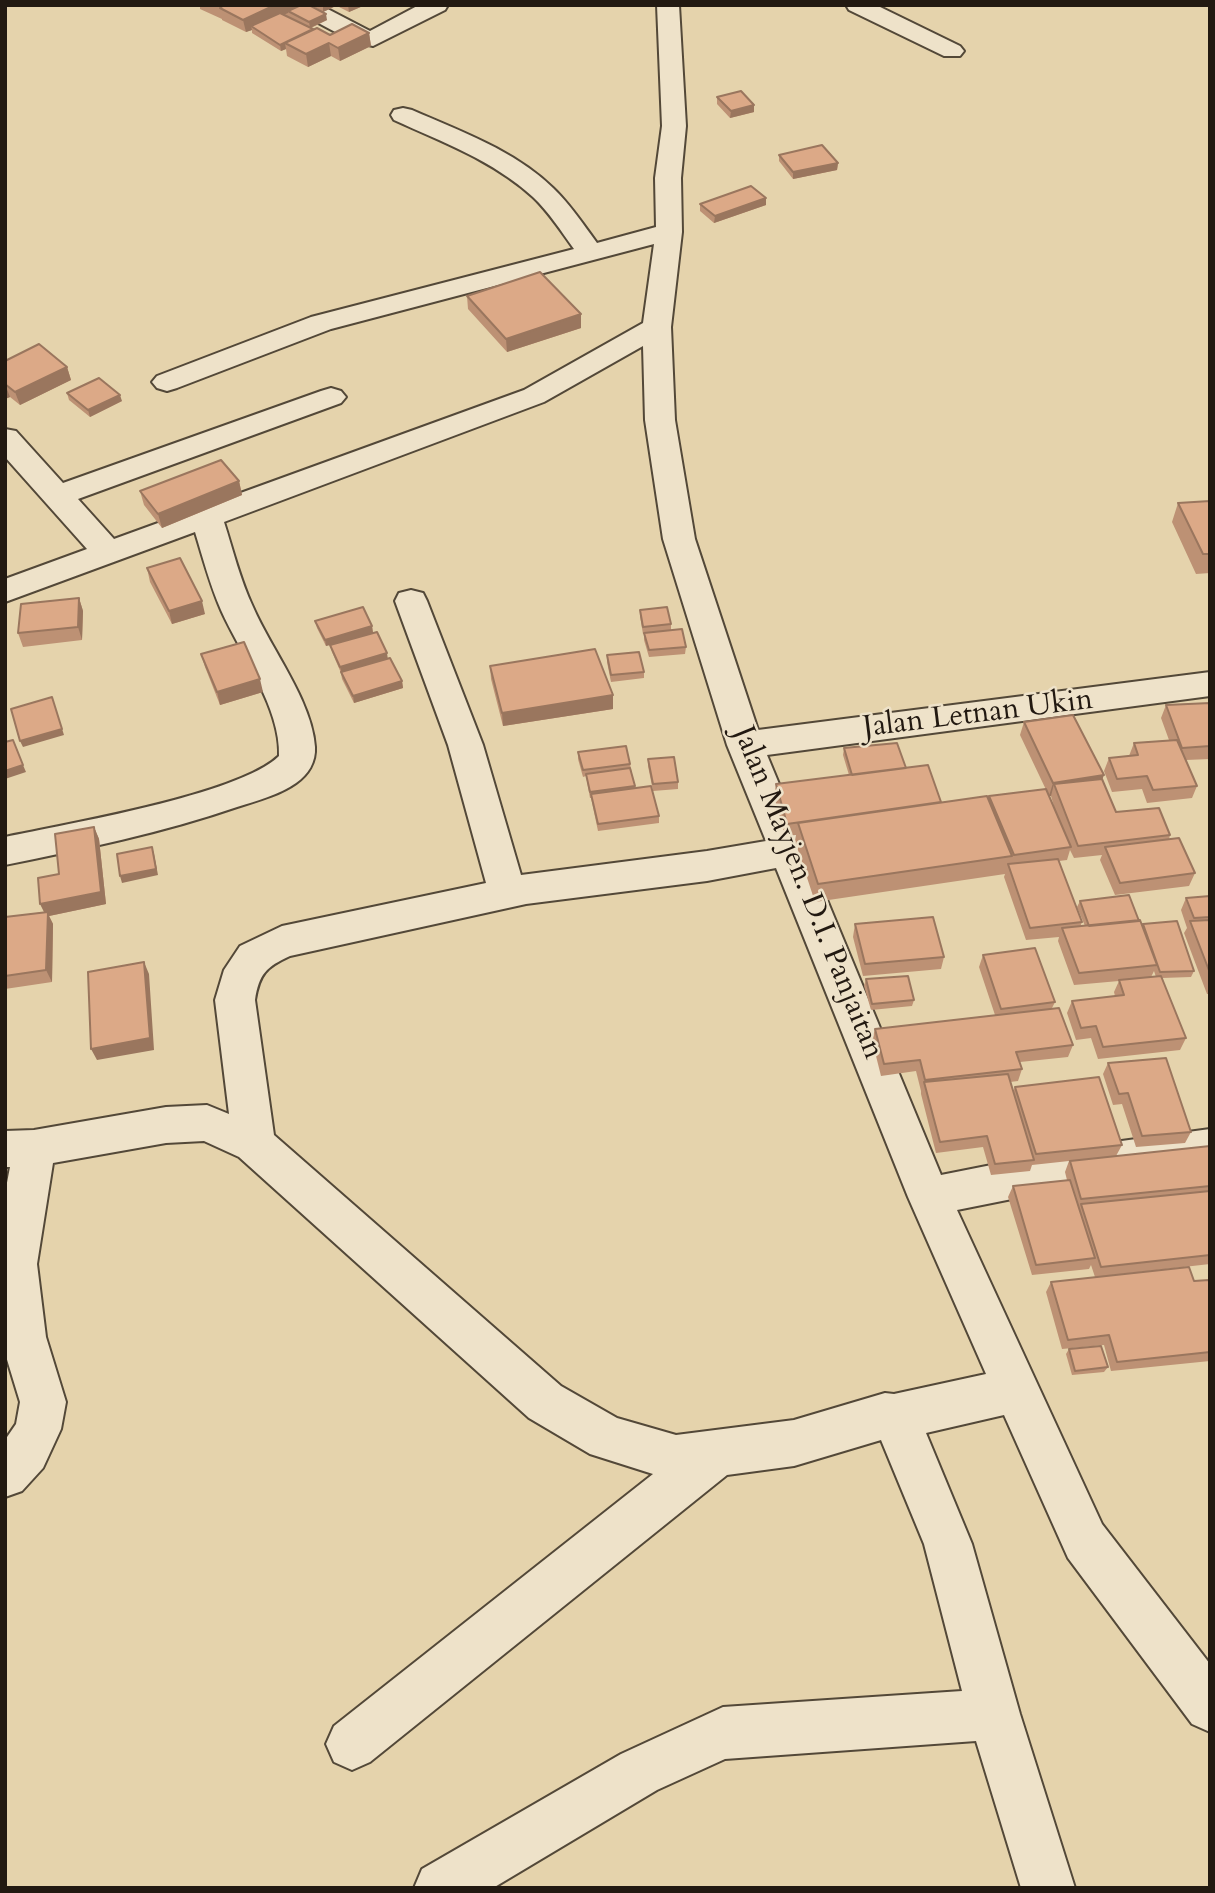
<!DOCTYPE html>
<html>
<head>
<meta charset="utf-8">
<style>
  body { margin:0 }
  #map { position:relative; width:1215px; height:1893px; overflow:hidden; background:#e5d3ac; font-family:Cardo,serif }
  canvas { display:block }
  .frame { position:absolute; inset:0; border:7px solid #221911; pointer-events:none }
</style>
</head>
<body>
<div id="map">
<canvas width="1215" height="1893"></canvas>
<div class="frame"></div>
</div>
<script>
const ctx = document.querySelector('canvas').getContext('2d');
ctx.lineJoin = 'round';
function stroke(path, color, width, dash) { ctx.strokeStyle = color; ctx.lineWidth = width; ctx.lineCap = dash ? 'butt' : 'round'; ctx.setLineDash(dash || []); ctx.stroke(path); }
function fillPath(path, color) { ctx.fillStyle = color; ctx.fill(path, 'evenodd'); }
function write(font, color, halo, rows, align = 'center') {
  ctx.font = font + ' Cardo,serif'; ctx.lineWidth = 5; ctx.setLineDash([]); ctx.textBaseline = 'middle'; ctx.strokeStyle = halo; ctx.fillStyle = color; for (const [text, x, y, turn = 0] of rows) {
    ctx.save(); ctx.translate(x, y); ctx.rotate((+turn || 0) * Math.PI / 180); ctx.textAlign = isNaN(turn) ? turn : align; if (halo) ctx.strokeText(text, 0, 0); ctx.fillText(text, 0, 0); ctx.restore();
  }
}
const minor = new Path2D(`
  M291,5h29l50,26 49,-26h29l-3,5 -72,36 -19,-4 -60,-32z
  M657,5h22l7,121 -5,52 1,54 -11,95 4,93 20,119 63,191 452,-58v24l-443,59 174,420 151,-30 118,-16v36l-118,18 -135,27 145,314 108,140v68l-18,-8 -124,-166 -64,-143 -78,18 46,111 48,170 55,174h-54l-45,-147 -251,18 -68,31 -164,98h-79l8,-19 199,-115 102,-47 239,-16 -38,-147 -43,-104 -87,26 -67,9 -357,287 -18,8 -18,-8 -8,-18 8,-18 319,-252 -63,-20 -61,-36 -290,-261 -35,-16 -38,2 -113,20 -16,101 9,73 20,65 -5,27 -18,39 -21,23 -17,6v-57l11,-16 4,-22 -15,-49v-160l5,-26h-5v-36l29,-1 132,-23 41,-2 22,9 -14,-114 9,-30 16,-24 42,-20 204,-43 -38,-138 -53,-144 4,-8 12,-3 12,3 4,8 56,144 38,130 186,-24 59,-10 -39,-96 -64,-206 -18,-119 -2,-74 -99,56 -320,120c9,28 16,58 29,85 18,42 59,94 62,140 1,15 -7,28 -19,36 -17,12 -40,18 -59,24 -75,26 -154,42 -232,58v-28c61,-13 234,-42 274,-81 2,-48 -39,-103 -58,-146 -11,-25 -18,-52 -26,-78l-190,70v-23l82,-30 -82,-92v-28l11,2 47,52 258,-92 10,-3 10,3 5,6 -5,6 -263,96 36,40 410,-149 119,-67 11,-79 -323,85 -154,59 -10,3 -10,-3 -5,-6 5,-6 154,-59 263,-68c-13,-18 -25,-37 -41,-52 -39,-36 -91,-55 -139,-77l-3,-5 3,-5 9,-2 9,2c48,21 102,40 141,78 17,16 30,36 44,55l59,-16 -1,-49 7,-52zM776,868l132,329 78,177 -92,20 -9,-1 -91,27 -118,15 -59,-17 -56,-32 -287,-251 -19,-135c4,-26 11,-33 35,-44l236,-52 181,-23z
  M846,5h30l84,41 4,5 -4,5h-16l-95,-46z`);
stroke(minor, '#534838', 4);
fillPath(minor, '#eee2c9');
fillPath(new Path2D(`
  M200,5h109l18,15 -16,8 2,2 17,5 39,-2 2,13 -31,15 -9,-5 -23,11 -21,-11 -1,-7 -5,2 -29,-18v-3l-6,2 -24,-12v-1l-22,-10z
  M311,5h27l-15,7z
  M339,5l24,1 -14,6 -10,-5z
  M717,97l37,8v7l-24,6 -13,-14z
  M779,155l59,8 -1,7 -44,9 -14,-18z
  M700,204l66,1 -52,18 -14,-12z
  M467,296l114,18v14l-74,24 -39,-43z
  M5,361l62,6 4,13 -51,25 -10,-8 -5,2z
  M67,393l55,8 -32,16 -21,-17z
  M239,481l3,14 -80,33 -18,-23 -4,-14z
  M1210,501v72l-14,1 -24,-52 6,-19z
  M147,568l58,46 -33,10 -22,-42z
  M79,598l4,13 -1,29 -59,7 -5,-14z
  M640,610l31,14v7l15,16 -1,7 -36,3 -5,-17v-6h-1l-3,-18z
  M315,621l57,5 1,7 -47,13 -9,-18z
  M330,645l58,14 14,22 1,7 -49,15 -12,-24 -1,-6 -9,-21z
  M201,654l62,38 -43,13 -15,-38z
  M607,655l37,17v6l-33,4 -4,-20z
  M490,666l123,29v14l-110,17 -12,-47z
  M1210,703v56l-24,1 11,26 -5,12 -45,5 -5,-14 -30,3 -8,-21 5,-13 20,-2 5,-13 35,-3 -8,-22 5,-13z
  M1024,722l78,58 14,32 54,23 -1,4 26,34 -6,13 -74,9 -15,-35 2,-5 -28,3 -4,-8 -3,10 -8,1 23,61 -2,5 5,-1 -8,-19 3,-6 59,20 3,6 1,-3 51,47 -3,6 -29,1 24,60 -6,12 -82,9 -7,-21 -15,2 -9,-27 5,-12 43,-5 -1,-4 5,-11 -45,4 -16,-44 1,-4 -33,3 -22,-63 1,-3 -190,28 -20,-61 1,-6 -11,1 -11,-39 2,-13 73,-9 -6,-20 1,-7 62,20 35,34 48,-2v-4l67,17 -5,-17h-2l-29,-61zM1154,971l2,6h-5z
  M578,752l52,12 5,24 24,28v7l-61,8 -7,-33h-1l-4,-22 -3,1 -5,-18z
  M648,759l30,23v7l-25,2 -5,-25z
  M94,827l5,12 7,65 -57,12 4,8 -1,58 -47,7v-72l39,-5 15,-38z
  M1210,896v98h-3l-23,-61 3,-5 -6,-18 5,-12z
  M855,924l89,33 -3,12 -78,7 -10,-39z
  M983,955l72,47 -3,6 21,37 -5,12 -48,5 2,7 -4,12 -8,1 3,10 2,-5 107,58 -6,11 94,-10v118l-115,13 -4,-12 -2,4 -57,6 -24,-78 5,-11 54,-6 -2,-8 4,-11 -37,4 -2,6 -39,4 -8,-28 -47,6 -15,-59v-3l-5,-20 -35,5 -9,-36 3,-11 120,-14 -16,-48z
  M866,979l48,21 -2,6 -41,4 -7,-24z
  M1108,1063l83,69 -6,11 -49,4 -14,-43 -9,1 -10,-31z
  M1194,1281l16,3v77l-99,10 -7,-26 -42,4 -16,-57 5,-10z
  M1069,1349l39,18 -4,5 -32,3 -6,-21z`), '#bd9174');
fillPath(new Path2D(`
  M275,5h26l-13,6v2l-34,15 -3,-2 1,4 -6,2 -3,-12z
  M323,5h15l-15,7z
  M348,5l15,1 -14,6z
  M326,14l1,6 -17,8 -1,-6z
  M313,29l1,7 -29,7 1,6 -5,2 -1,-6z
  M369,33l2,13 -31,15 -2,-13z
  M329,43l2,13 -23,11 -2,-13z
  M754,105v7l-24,6 1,-7z
  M838,163l-1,7 -44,9v-7z
  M766,198v7l-52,18 1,-7z
  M581,314v14l-74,24 -1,-13z
  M67,367l4,13 -51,25 -5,-13z
  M5,384l5,13 -5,2z
  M120,395l2,6 -32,16 -2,-7z
  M239,481l3,14 -80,33 -4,-14z
  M79,598l4,13 -1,29 -4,-13z
  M202,601l3,13 -33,10 -3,-13z
  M372,626l1,7 -47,13 -1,-6z
  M387,653l1,7 -46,14 -2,-7z
  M260,679l3,13 -43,13 -3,-13z
  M402,681l1,7 -49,15 -1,-7z
  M613,695v14l-110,17 -1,-13z
  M52,697l12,38 -41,12 -3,-6z
  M23,765l3,7 -21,7v-8z
  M1104,775l-5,13 -45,-4 -3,12h-2l4,-13z
  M94,827l5,12 7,65 -57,12 4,8 -1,58 -6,-12v-54l-6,-12z
  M152,847l2,7 4,21 -36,8 -2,-7z
  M144,962l5,12 5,76 -57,10 -6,-11z`), '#9a765e');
const building = new Path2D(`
  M224,5h51l-32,15 -23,-12z
  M301,5h8l17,9 -17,8 -21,-11z
  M280,13l33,16 -33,16 -29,-19z
  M352,24l17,9 -31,15 -9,-5 -23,11 -21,-11 32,-15 13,7z
  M741,91l13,14 -23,6 -14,-14z
  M822,145l16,18 -45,9 -14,-17z
  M751,186l15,12 -51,18 -15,-12z
  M540,272l41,42 -75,25 -39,-43z
  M39,344l28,23 -52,25 -10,-8v-23z
  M99,378l21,17 -32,15 -21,-17z
  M221,460l18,21 -81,33 -18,-23z
  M1210,501v53h-7l-25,-51z
  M180,558l22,43 -33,10 -22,-43z
  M79,598l-1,29 -60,6 3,-29z
  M363,607l9,19 -47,14 -10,-19z
  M667,607l4,17 -28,3 -3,-17z
  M682,629l4,18 -37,3 -5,-17z
  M377,632l10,21 -47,14 -10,-22z
  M244,642l16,37 -43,13 -16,-38z
  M595,649l18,46 -111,18 -12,-47z
  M639,652l5,20 -33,3 -4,-20z
  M390,658l12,23 -49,15 -12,-24z
  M52,697l10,32 -42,12 -9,-32z
  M1210,703v43l-28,2 -16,-43z
  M1073,715l31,60 -51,8 -29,-61z
  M13,740l10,25 -18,6v-29z
  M1177,740l20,46 -44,4 -6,-14 -30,3 -8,-21 29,-3 -4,-12z
  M897,743l9,25 -54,7 -8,-27z
  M626,746l4,18 -47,6 -5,-18z
  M674,757l4,25 -25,2 -5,-25z
  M928,765l13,37 -154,22 -11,-40z
  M630,768l5,18 -45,6 -4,-18z
  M1102,779l14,33 43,-4 11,27 -92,11 -24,-62z
  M651,786l8,30 -61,8 -7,-30z
  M1046,789l25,58 -57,8 -25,-59z
  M987,796l25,60 -194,28 -20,-61z
  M94,827l7,65 -61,12 -2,-26 21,-4 -4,-40z
  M1179,838l16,35 -75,10 -15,-36z
  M152,847l4,22 -36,7 -3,-22z
  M1058,859l24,63 -52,6 -22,-64z
  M1129,895l10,26 -50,5 -9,-25z
  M1210,896v21l-16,1 -8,-20z
  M48,912l-2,58 -41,6v-59z
  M933,917l11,40 -79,7 -10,-40z
  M1140,920l17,45 -78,8 -17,-45z
  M1210,920v53l-20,-52z
  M1177,921l17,50 -34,1 -17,-48z
  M1035,948l20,54 -54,7 -18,-54z
  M144,962l6,76 -59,11 -3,-77z
  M908,976l6,24 -42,4 -6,-25z
  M1161,976l25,62 -83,9 -7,-21 -15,2 -9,-27 52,-6 -5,-15z
  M1059,1008l14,37 -57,7 6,17 -97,11 -5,-20 -36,4 -9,-35z
  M1166,1058l25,74 -49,4 -14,-43 -9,1 -11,-31z
  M1008,1074l26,86 -39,4 -8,-28 -47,6 -16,-60z
  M1099,1077l23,68 -86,9 -21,-67z
  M1210,1146v40l-129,13 -11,-38z
  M1070,1180l25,78 -59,7 -23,-79z
  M1210,1191v64l-109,12 -20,-63z
  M1189,1267l5,14 15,-1 1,4v40h-1l1,3v25l-93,10 -8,-27 -41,5 -17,-58z
  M1101,1346l7,21 -33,4 -6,-22z`);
fillPath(building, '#dca987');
stroke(building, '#9a765e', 2);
write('30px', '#221911', '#eee2c9', [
  ["Jalan Letnan Ukin",978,715,-7],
  ["Jalan Mayjen. D.I. Panjaitan",807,893,68]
]);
</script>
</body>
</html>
